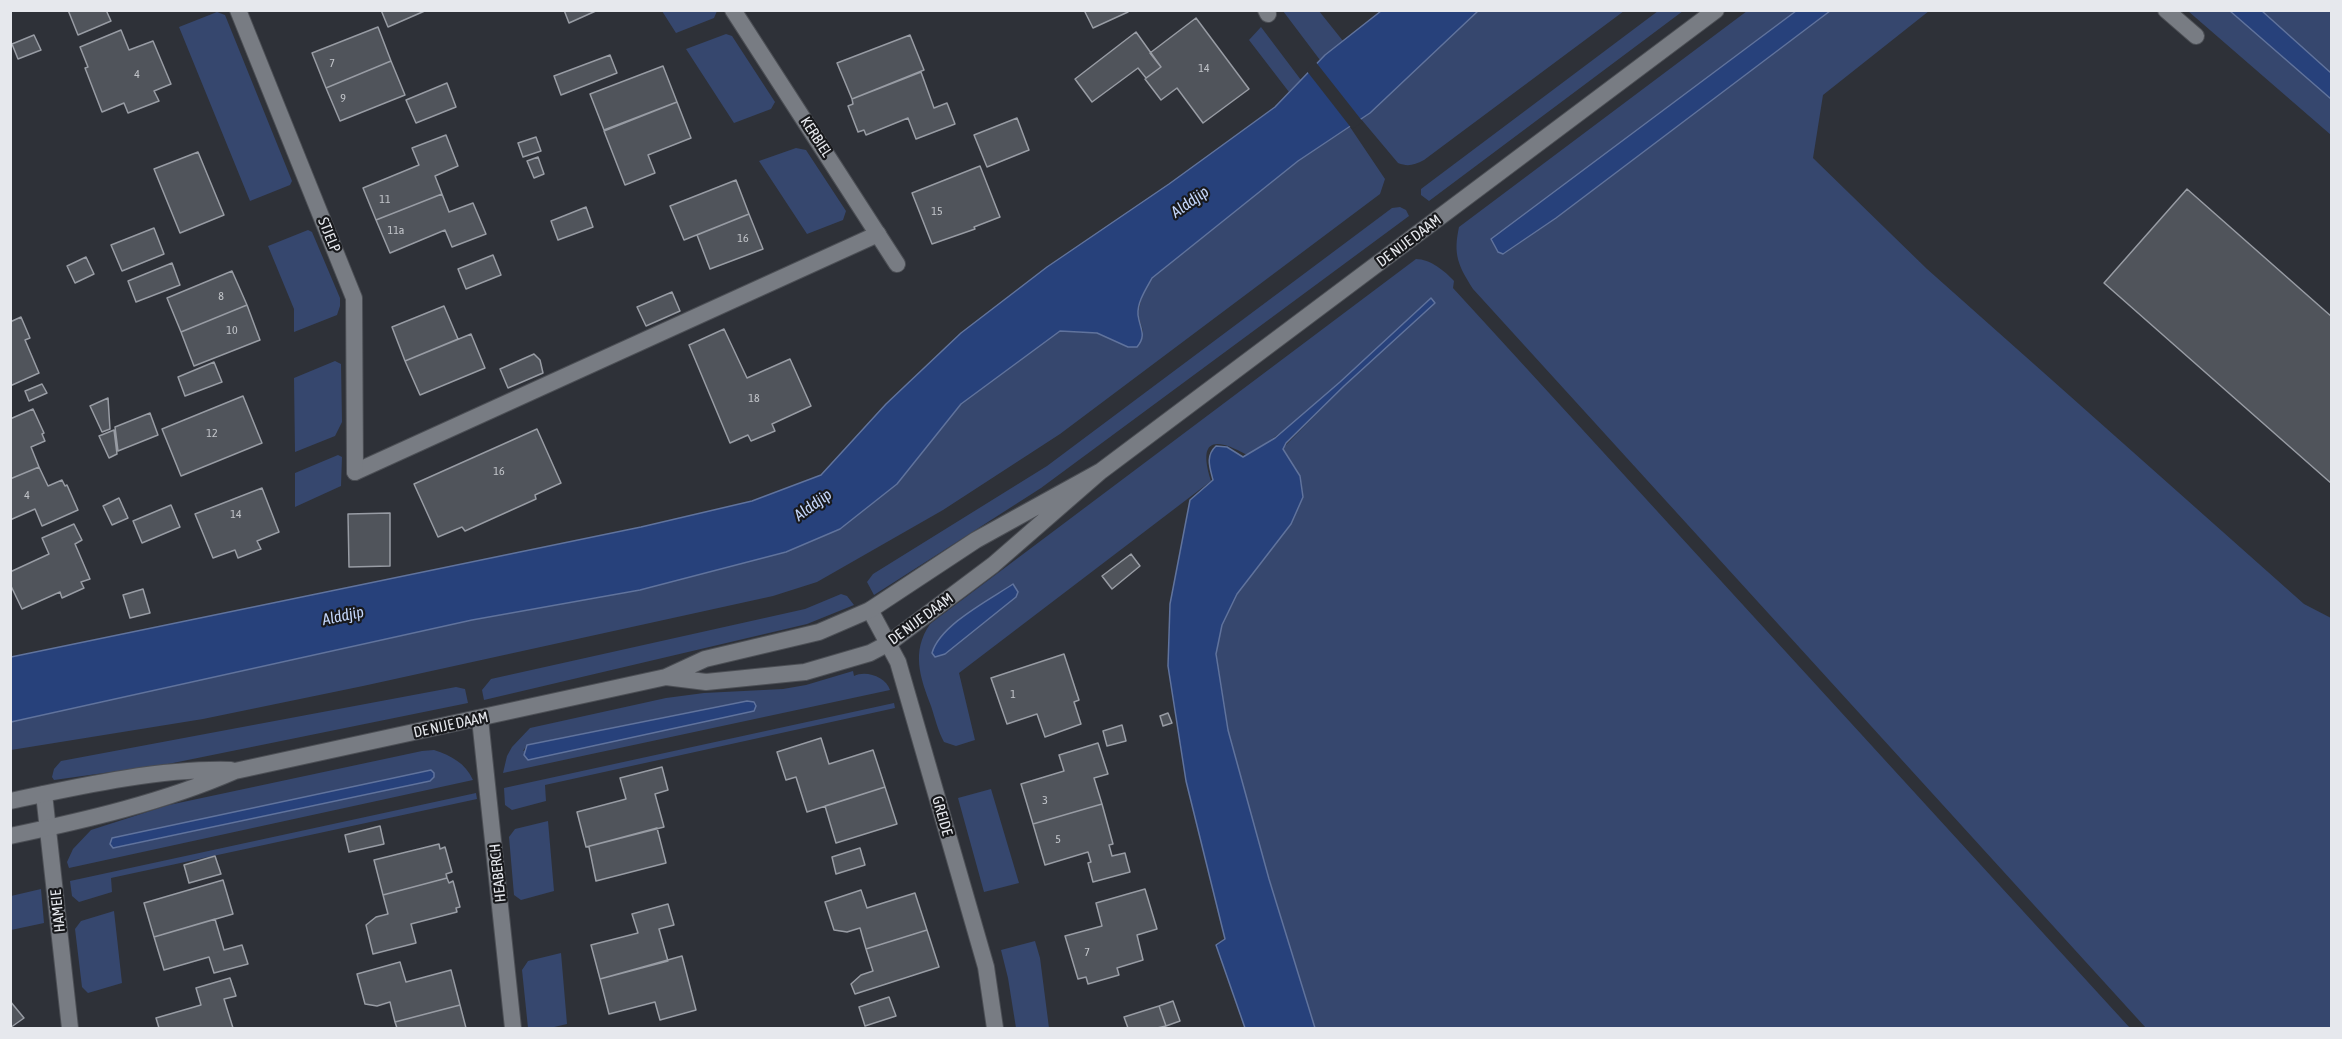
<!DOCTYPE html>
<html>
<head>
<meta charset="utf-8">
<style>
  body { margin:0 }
  #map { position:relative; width:2342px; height:1039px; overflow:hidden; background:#2e3138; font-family:"Asap Condensed",sans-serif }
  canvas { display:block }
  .frame { position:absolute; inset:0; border:12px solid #e6e8ed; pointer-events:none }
</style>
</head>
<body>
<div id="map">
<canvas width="2342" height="1039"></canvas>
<div class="frame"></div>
</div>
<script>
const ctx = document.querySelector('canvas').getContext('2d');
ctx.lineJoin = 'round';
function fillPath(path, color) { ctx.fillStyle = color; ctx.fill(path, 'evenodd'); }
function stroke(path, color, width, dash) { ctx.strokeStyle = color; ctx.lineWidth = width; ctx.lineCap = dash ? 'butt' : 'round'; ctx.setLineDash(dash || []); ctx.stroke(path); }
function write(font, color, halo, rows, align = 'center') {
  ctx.font = font + ' "Asap Condensed",sans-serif'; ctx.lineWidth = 4.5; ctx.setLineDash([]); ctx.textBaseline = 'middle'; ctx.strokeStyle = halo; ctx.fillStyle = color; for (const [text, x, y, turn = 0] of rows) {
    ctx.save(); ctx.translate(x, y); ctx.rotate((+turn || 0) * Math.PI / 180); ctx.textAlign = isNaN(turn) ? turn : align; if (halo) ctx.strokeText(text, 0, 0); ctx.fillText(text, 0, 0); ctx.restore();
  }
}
fillPath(new Path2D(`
  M662,11l54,-1 1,1 -3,7 -38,15z
  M1283,11h36l24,30 -23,19z
  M1478,11h146l-200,149c-10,5 -16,7 -26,3l-37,-44z
  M1658,11h25l-254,190 -8,-6v-6z
  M1747,11h49l-305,229 7,12 6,2 52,-36 274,-207h99l-106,84 -10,63 114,111 377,335 27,14v410h-185l-673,-739c-15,-24 -20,-34 -14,-62z
  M2188,11h42l101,88v36z
  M2262,11h69v62z
  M217,12l8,3 67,166 -2,4 -40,16 -71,-174z
  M1261,27l40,53 -12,12 -40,-52z
  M726,34l6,2 43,66 -4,7 -37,14 -48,-74z
  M1350,127l35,52 -5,15 -320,240 -117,76 -126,72 -44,14 -410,90 -160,33 -192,31v-28l461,-102 168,-30 146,-38 54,-23 57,-45 64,-80 99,-73 37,2 31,14h9l6,-16 -5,-17 4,-18 10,-18 146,-117z
  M796,148l10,2 40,61 -3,9 -36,14 -48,-73z
  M1400,207l6,3 3,6 -368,272 -167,107 -7,-13 6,-8 174,-108 345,-258z
  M308,230l4,2 28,66v8l-3,9 -43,17v-23l-26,-63z
  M1416,259c14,0 29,12 38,22l-1,7 677,740h-815l-46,-149 -41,-149 -12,-76 6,-29 15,-31 54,-70 12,-27 -3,-21 -17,-28 61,-62 90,-83 -3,-5c-58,53 -117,117 -184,157 -34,-19 -49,-15 -36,26l-252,192 16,67 -19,6 -12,-4c-6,-11 -9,-24 -13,-36 -11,-29 -20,-54 -1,-82z
  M335,361l6,3 1,58 -7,14 -40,16 -1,-74z
  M338,455l4,2 -1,29 -46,21v-34z
  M841,594l6,2 7,9 -47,19 -323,76 -2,-10 9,-11 314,-70z
  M853,671l1,5c12,-6 32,1 36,14l-387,83 4,-17 5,-9 18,-19 136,-30 38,-5 79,-4 23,-4zM747,701l-224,50 4,-6z
  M456,687l9,2 3,14 -300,61 -114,16 -2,-3 2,-8 7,-8z
  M894,703l1,5 -350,77 1,16 -34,9 -7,-5 -1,-17z
  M434,750c18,6 31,13 39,30l-404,88 -2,-6 6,-13 18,-19 78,-25 253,-54zM430,781l-316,67 -4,-4z
  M991,789l28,94 -35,9 -26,-94z
  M476,793l1,6 -366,79 1,14 -33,10 -7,-6 -2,-15z
  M548,821l6,70 -33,9 -7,-5 -5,-58 6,-8z
  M41,889l3,34 -33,7v-34z
  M114,911l8,72 -34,10 -6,-6 -7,-58 6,-8z
  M1035,941l5,17 9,70h-33l-8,-50 -7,-28z
  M561,953l6,71 -17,4h-22l-6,-58 6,-9z`), '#36476e');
const water = new Path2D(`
  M1381,11h97l-108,102 -72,48 -146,117c-6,11 -15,24 -14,37 2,14 9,20 -1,32h-9l-31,-14 -37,-2 -99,73 -64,80 -57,45 -54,23 -146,38 -168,30 -461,102v-65l630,-130 111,-26 69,-26 65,-71 75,-71 86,-66 122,-83 106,-77 50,-52z
  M1796,11h34l-274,207 -53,36 -5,-2 -7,-13z
  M2230,11h32l69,62v26z
  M1431,298l4,5 -91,83 -58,57 -3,6 17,27 3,21 -12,27 -54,70 -15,31 -6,29 12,76 41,149 46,149h-70l-29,-83 9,-6 -39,-158 -18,-115 2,-62 20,-104 23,-20c-3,-12 -8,-24 3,-34l11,1 16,10 32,-19 65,-56z
  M1013,584l5,8 -2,5 -71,57 -10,3 -3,-4c8,-28 57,-53 81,-69z
  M747,701l7,1 2,4 -2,5 -226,49 -4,-5 3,-10z
  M431,770l3,3v4l-4,4 -317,67 -3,-4 2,-6z`);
fillPath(water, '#27417b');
stroke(water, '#60739d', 1.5);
fillPath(new Path2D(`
  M1315,61l48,61 -11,7 -46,-59z`), '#2e3138');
const building = new Path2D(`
  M68,10h38l5,11 -33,14z
  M381,10h46l-39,17z
  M564,10h34l-29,13z
  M1084,10h43l1,2 -35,16z
  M1196,18l53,71 -46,34 -26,-35 -16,12 -16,-21 16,-12 -11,-14z
  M378,27l13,34 -65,27 -14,-35z
  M121,30l8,20 24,-9 18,43 -17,7 5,10 -31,12 -4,-10 -22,9 -17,-44 3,-1 -8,-20z
  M1136,32l25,35 -15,11 -8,-10 -46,34 -17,-23z
  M34,35l7,15 -23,9 -6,-15z
  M910,35l14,35 -72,29 -15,-36z
  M610,55l7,18 -56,22 -7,-19z
  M391,61l14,34 -65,26 -14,-33z
  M663,66l14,36 -73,28 -14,-36z
  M921,72l13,36 13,-5 8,21 -39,15 -8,-21 -42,17 -2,-5 -6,2 -10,-26 5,-2 -1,-5z
  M447,83l9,24 -40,16 -10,-23z
  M677,102l14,36 -43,17 7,18 -30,12 -21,-54z
  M1017,118l12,32 -42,17 -13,-32z
  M446,135l12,31 -23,10 7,18 -66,26 -13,-32 56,-23 -7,-17z
  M536,137l5,14 -18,6 -5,-14z
  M198,152l26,63 -44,18 -26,-64z
  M538,157l6,17 -10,4 -7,-17z
  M980,166l20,51 -26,10 1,2 -43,15 -20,-51z
  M736,180l13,34 -65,26 -14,-34z
  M2187,189l145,128v167l-228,-201z
  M442,194l7,18 24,-9 13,31 -34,13 -7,-17 -55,23 -14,-33z
  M586,207l7,20 -35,13 -7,-19z
  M749,214l14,35 -53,20 -13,-34z
  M154,228l10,26 -42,17 -11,-26z
  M493,255l8,20 -35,14 -8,-20z
  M86,257l8,17 -19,9 -8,-17z
  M172,263l8,22 -44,17 -8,-21z
  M232,271l15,34 -66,27 -14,-34z
  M672,292l8,19 -34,15 -9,-19z
  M247,305l13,35 -66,26 -13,-34z
  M444,306l14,33 -53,22 -13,-34z
  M21,317l9,21 -5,2 14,33 -29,13v-64z
  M724,329l23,49 43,-19 21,47 -39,18 3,7 -24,10 -3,-6 -18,8 -41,-98z
  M471,334l14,34 -65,27 -15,-34z
  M534,354l6,6 3,13 -35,15 -8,-19z
  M214,362l8,20 -37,14 -7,-19z
  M42,384l5,9 -18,8 -4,-10z
  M243,396l19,47 -81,33 -19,-47z
  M108,398l2,31 -8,3 -12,-26z
  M33,409l11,24 -2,1 3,7 -14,6 8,20 -29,12v-60z
  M150,413l8,22 -40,16 -3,-24z
  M537,429l24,54 -26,12 1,4 -71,32 -3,-4 -24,10 -24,-53z
  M114,430l3,24 -8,4 -10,-22z
  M39,467l9,19 14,-6 3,6 2,-1 11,25 -36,16 -7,-17 -25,11v-41z
  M262,488l17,44 -22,9 4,8 -23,9 -3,-8 -22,8 -18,-44z
  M119,498l9,20 -16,7 -9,-19z
  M171,505l9,22 -38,16 -9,-22z
  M390,513v53l-41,1 -1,-53z
  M74,524l8,16 -7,4 15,35 -9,3 3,6 -22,10 -2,-6 -38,17 -12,-25v-12l39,-18 -7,-16z
  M1131,554l9,12 -28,23 -10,-13z
  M143,589l7,24 -20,5 -7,-23z
  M1064,654l15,46 -5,2 7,22 -36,13 -8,-23 -30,10 -16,-46z
  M1168,713l4,10 -9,3 -3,-10z
  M1122,725l4,16 -19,5 -4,-15z
  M821,738l8,26 44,-14 12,37 -78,25 -11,-35 -10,3 -9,-28z
  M1098,743l10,31 -14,4 8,26 -69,20 -12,-40 43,-13 -5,-16z
  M662,767l6,23 -13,4 9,33 -78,20 -9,-35 49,-13 -6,-21z
  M885,787l12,37 -61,19 -11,-37z
  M1102,804l11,40 -4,1 3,11 13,-3 5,19 -37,10 -5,-19 3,-1 -3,-10 -43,13 -12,-41z
  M380,826l4,18 -35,8 -4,-17z
  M657,828l9,35 -70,18 -7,-34h-3z
  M439,844l1,5 5,-2 7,25 -6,2 1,4 -64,17 -9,-35z
  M860,848l5,17 -29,9 -4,-17z
  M215,856l6,18 -32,9 -5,-18z
  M447,878l2,5 4,-2 7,26 -4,1 1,4 -46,12 5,19 -43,11 -7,-29 10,-8 12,-3 -5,-19z
  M223,880l10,34 -79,23 -10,-34z
  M1145,889l12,40 -20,6 6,25 -26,8 2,7 -31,9 -2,-7 -8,2 -13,-43 37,-10 -6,-23z
  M861,890l6,18 48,-15 12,37 -61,19 -6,-21 -13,4 -13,-2 -9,-28z
  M668,904l6,21 -15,4 9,32 -68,18 -9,-34 47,-12 -6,-19z
  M215,919l9,31 18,-5 6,19 -34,9 -5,-16 -45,13 -10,-33z
  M927,930l12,37 -84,27 -4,-10 10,-9 12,-4 -7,-22z
  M682,956l14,54 -36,10 -5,-18 -46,12 -9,-35z
  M400,962l6,20 45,-12 9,35 -65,17 -5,-20 -13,4 -12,-2 -8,-30z
  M230,978l6,18 -12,3 9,29h-74l-3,-10 45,-13 -5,-17z
  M889,997l7,19 -31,10 -6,-19z
  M10,1001l14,17 -14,10z
  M1173,1001l7,20 -14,5 -7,-20z
  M460,1005l6,23h-69l-2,-6z
  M1159,1006l7,20 -9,2h-29l-4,-11z`);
fillPath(building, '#50545b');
stroke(building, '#989ca4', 1.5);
const service = new Path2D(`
  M2166,10l30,26
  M355,472l523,-238`);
const minor = new Path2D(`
  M238,10l116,288 1,174
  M733,10l164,254
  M1266,10l2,4
  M870,610l28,52 88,305 9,61
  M480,719l33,309
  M44,794l26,234`);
const tertiary = new Path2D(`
  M1101,471l615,-461
  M10,801c70,-15 150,-33 221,-31
  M10,836c76,-16 154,-34 225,-65l431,-94 39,-18 114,-27 51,-22 106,-70 125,-69 -108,94 -104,78 -19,10 -65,19 -99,10 -40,-5`);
stroke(service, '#4c4f55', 18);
stroke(minor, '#4c4f55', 18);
stroke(tertiary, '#4c4f55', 18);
stroke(service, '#787c83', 16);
stroke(minor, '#787c83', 16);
stroke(tertiary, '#787c83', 16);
write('12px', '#c0c3c8', null, [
  ["7",332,63],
  ["14",1204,68],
  ["4",137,74],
  ["9",343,98],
  ["11",385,199],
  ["15",937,211],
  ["11a",396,230],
  ["16",743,238],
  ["8",221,296],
  ["10",232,330],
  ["18",754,398],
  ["12",212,433],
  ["16",499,471],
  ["4",27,495],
  ["14",236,514],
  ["1",1013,694],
  ["3",1045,800],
  ["5",1058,839],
  ["7",1087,952]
]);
write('15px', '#e6e8ed', '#18191c', [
  ["KERBIEL",816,137,57],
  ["STJELP",329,235,68],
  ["DE NIJE DAAM",1409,241,-37],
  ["DE NIJE DAAM",921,619,-36],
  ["DE NIJE DAAM",451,725,-12],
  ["GREIDE",942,816,74],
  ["HEABERCH",498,873,-96],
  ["HAMEIE",58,911,-96]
]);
write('italic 16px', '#c4d6fa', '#18191c', [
  ["Alddjip",1190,202,-35],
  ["Alddjip",813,505,-36],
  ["Alddjip",343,616,-12]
]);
</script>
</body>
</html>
